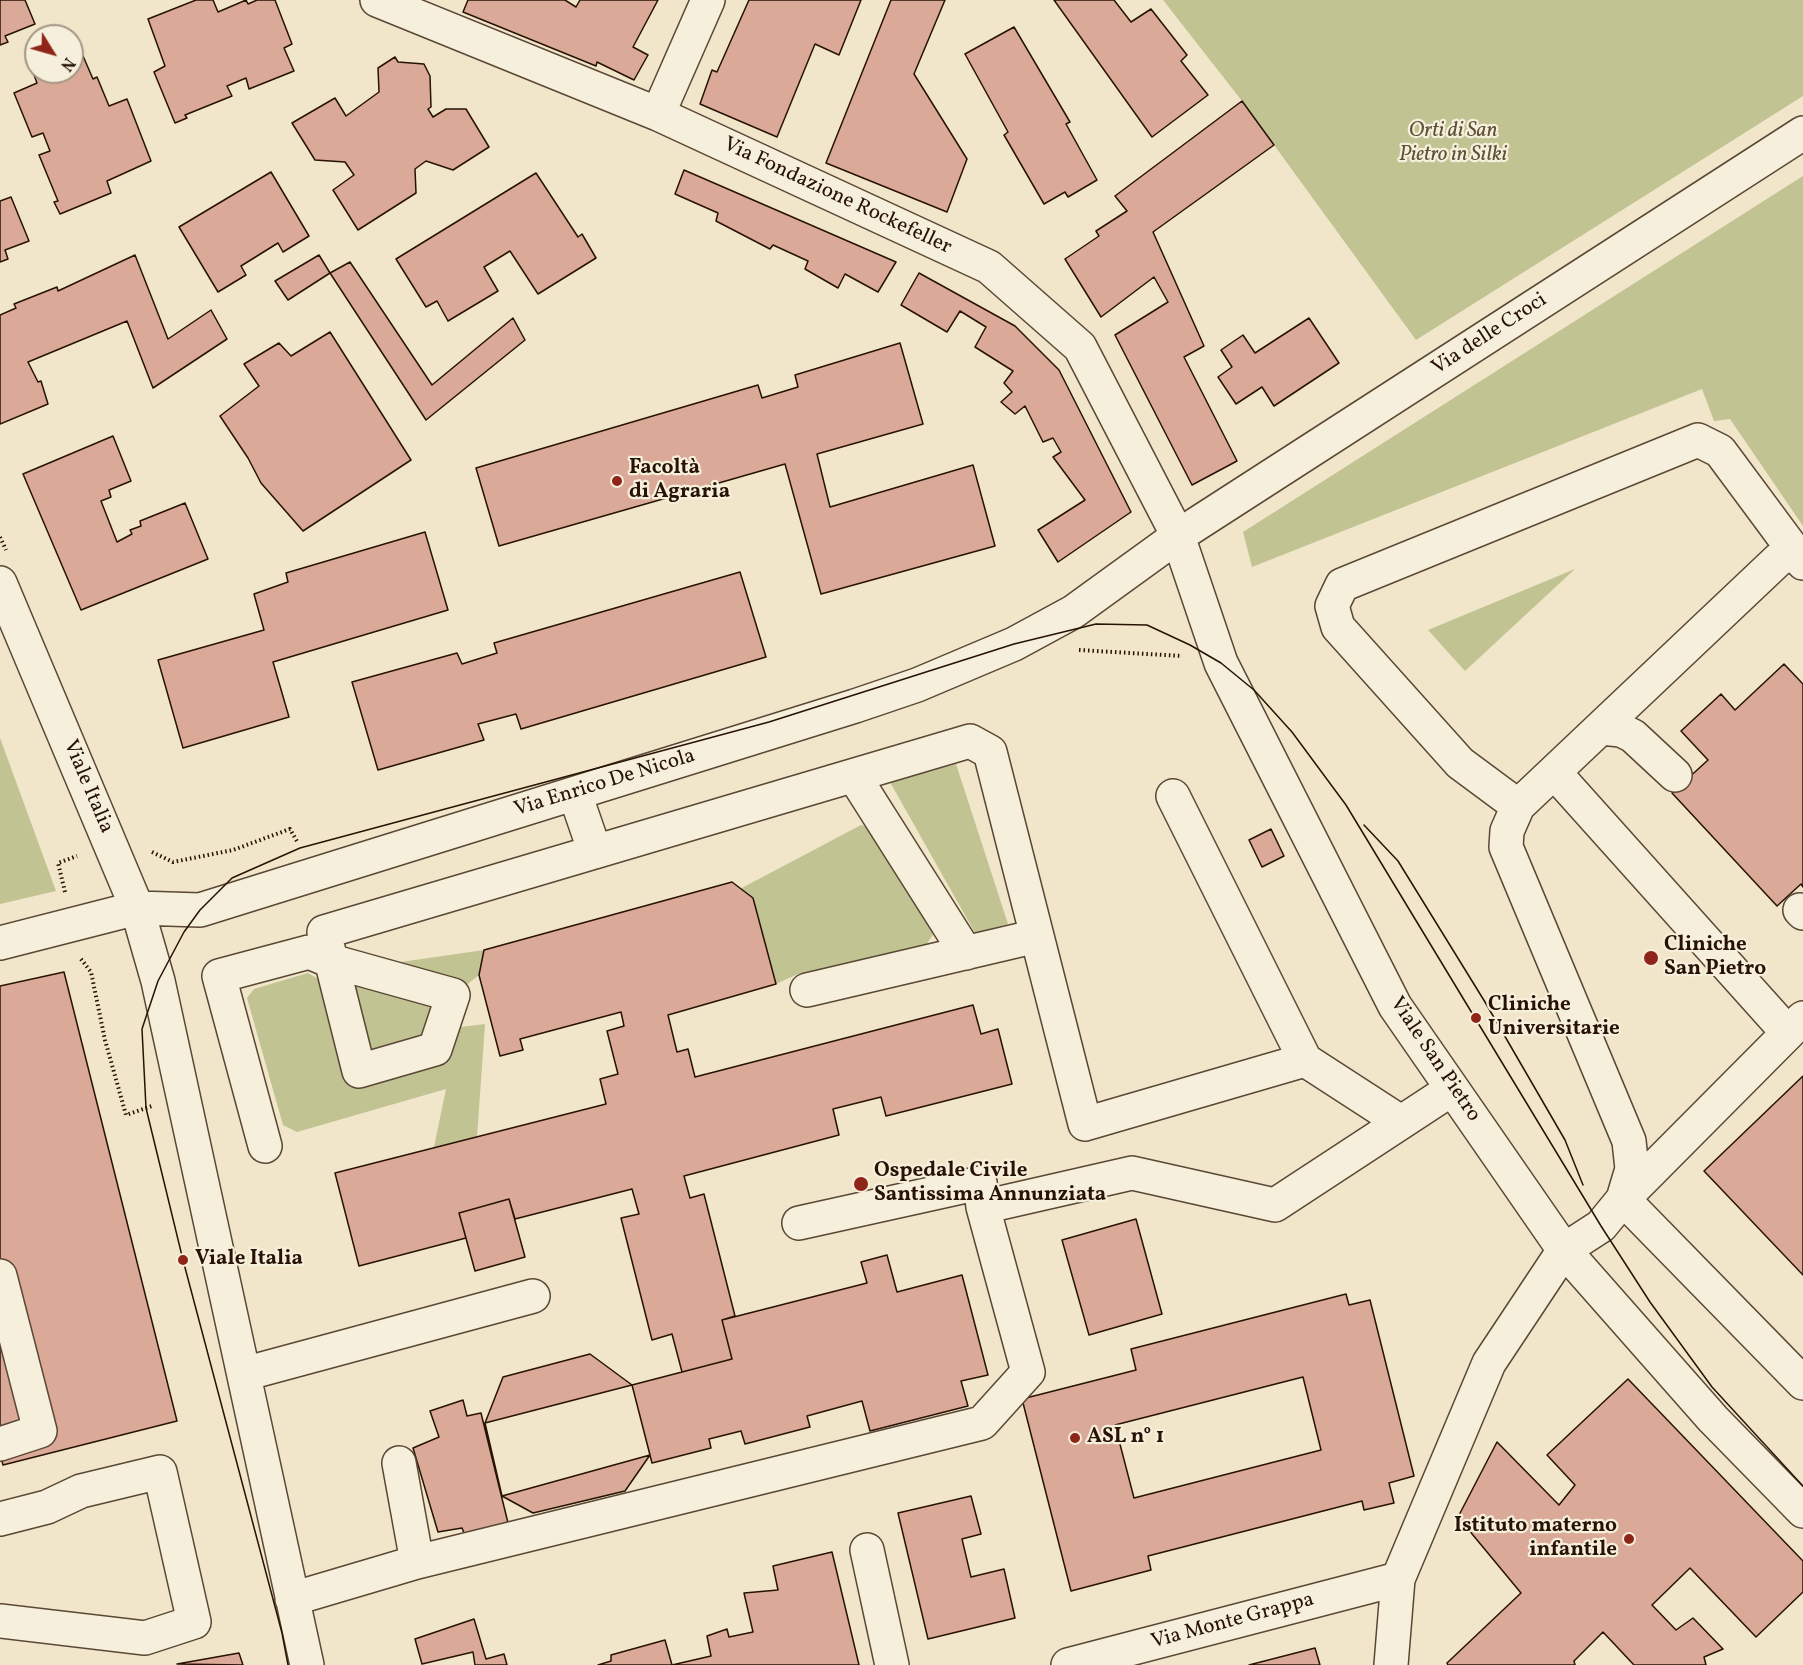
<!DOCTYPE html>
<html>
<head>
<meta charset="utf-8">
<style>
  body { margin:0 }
  #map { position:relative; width:1803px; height:1665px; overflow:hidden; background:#f1e6c9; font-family:Vollkorn,serif }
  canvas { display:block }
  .north { position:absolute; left:24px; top:24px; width:60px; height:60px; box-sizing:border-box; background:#f6efdc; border:2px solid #a39786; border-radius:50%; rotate:127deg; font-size:16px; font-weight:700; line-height:24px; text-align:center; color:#271204 }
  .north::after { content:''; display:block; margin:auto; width:21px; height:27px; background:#8f2418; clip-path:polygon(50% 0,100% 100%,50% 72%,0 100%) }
</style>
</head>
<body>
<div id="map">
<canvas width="1803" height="1665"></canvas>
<div class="north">N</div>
</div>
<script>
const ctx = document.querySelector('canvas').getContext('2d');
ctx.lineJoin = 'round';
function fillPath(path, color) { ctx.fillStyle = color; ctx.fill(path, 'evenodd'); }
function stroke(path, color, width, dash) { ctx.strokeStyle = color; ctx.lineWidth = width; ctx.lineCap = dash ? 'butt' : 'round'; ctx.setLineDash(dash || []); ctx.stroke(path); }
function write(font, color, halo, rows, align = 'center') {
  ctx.font = font + ' Vollkorn,serif'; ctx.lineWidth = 4.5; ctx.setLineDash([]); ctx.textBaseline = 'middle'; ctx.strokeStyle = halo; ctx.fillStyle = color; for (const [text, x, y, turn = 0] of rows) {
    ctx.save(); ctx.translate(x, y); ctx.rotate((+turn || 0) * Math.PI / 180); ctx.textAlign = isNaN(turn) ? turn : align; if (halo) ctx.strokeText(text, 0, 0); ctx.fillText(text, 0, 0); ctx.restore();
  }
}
fillPath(new Path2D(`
  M1163,0h640v96l-387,244 -174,-239z
  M1803,176v350l-73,-107 -16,2 -12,-32 -450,178 -9,-35z
  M1575,569l-110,102 -37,-41z
  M0,738l56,153 -56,13z
  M956,764l52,160 -33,9 -85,-151z
  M861,825l15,4 64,95 -18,27 -124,23 -22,10 -36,-95z
  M484,950l-5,25 -14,11 -85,-21z
  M308,973l12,7 35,104 84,-21 22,-36 24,-3 -8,113 -43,10 12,-58 -149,43 -14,-7 -36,-127 7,-9z
  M357,986l79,16 -7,31 -17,12 -43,12 -19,-61z`), '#c1c392');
const building = new Path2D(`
  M0,0h25l10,24 -30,12 3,6 -8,3z
  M196,0h17l5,12 28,-12 2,4 9,-4h18l17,44 -8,4 10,23 -45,18 -3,-11 -19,8 5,10 -47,19 2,3 -12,5 -21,-51 11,-6 -17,-47z
  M468,0h97l11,7 4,-7h78l-25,47 15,8 -14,25 -37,-18 -1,4 -133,-54z
  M749,0h112l-22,55 -24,-11 -38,93 -77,-33 12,-34 5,2z
  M891,0h54l-31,74 53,85 -20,53 -121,-49z
  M1054,0h60l17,22 20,-13 36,46 -6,6 27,34 -56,42z
  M1014,27l56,95 -4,2 31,56 -29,17 -3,-5 -21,12 -40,-69 4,-3 -43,-78z
  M83,56l10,23 4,-2 12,29 18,-7 24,62 -44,20 4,12 -51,21 -6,-12 4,-1 -19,-46 11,-4 -7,-18 -11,4 -18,-44 23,-10 -3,-8 7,-3h31v-12z
  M395,57l3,5 26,2 6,12 1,31 -3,2 5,8 13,-8h20l23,38 -36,23 -27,-9 -11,8 1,24 -58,37 -25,-40 21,-15 -9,-13 -30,-2 -23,-37 43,-25 11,18 33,-24 -1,-24z
  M1242,101l32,44 -121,87 51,114 -20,11 53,104 -45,24 -77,-150 53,-33 -14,-25 -53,40 -36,-58 34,-23 -3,-5 31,-20 -12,-15z
  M684,170l212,92 -18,30 -33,-18 -7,14 -33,-19 3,-8 -35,-16 -3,4 -54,-28 2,-8 -43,-19z
  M271,172l38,64 -26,16 -5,-9 -37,23 5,9 -28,17 -39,-65z
  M536,173l42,64 4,-3 14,24 -58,36 -28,-43 -26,16 14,24 -50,30 -11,-20 -11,6 -30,-48z
  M11,197l18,44 -24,9 3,9 -8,3v-61z
  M135,255l33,84 43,-29 16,29 -74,49 -26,-67 -99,41 10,20 3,-1 7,23 -48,20v-109l16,-7 -2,-4 43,-17 1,4z
  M319,255l11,18 -42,27 -13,-19z
  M350,262l82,123 81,-67 12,22 -99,80 -96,-147z
  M919,273l96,53 44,44 72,142 -73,50 -20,-32 47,-30 -32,-43 8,-5 -8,-14 -10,4 -18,-36 -10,8 -14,-12 11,-10 -8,-9 9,-12 -38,-24 11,-20 -26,-16 -13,21 -46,-27z
  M1309,318l30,45 -65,43 -12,-19 -26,17 -18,-27 14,-10 -11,-17 22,-15 12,18z
  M330,332l81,128 -108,71 -42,-48 -13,-25 -28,-42 39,-30 -15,-22 35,-21 12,13z
  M900,343l23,81 -106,30 13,53 143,-42 22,81 -174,48 -36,-130 -286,82 -23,-78 282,-83 4,13 36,-11 -3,-12z
  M113,436l18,45 -22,9 2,7 -10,4 16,41 15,-8 -2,-4 11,-4 -1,-5 45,-18 23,56 -127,51 -58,-136z
  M425,532l23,78 -175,52 16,55 -106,31 -25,-88 106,-30 -10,-36 34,-12 -2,-9z
  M740,572l26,85 -245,72 -5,-15 -38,10 6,16 -106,30 -26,-88 105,-29 5,11 35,-11 -3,-10z
  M1784,664l19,20v203l-2,-3 -24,22 -105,-113 36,-33 -27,-29 40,-37 14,16z
  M1271,829l13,27 -22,11 -13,-27z
  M732,882l21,16 23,86 -108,31 9,37 11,-3 7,28 278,-72 8,29 17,-5 14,55 -126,32 -5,-19 -48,12 6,26 -155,41 6,22 14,-4 31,122 -13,4 10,39 -50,13 -10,-38 -20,6 -31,-122 18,-4 -7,-25 -117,30 -6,-20 -50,14 7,25 -107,28 -24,-93 271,-69 -6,-25 18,-5 -11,-43 17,-5 -3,-14 -101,27 3,11 -23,6 -21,-81 5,-25z
  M64,972l113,449 -174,44 -3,-12v-467z
  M1803,1076v199l-99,-104z
  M509,1199l16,58 -50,14 -16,-58z
  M1136,1219l26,95 -73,21 -27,-95z
  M887,1255l10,37 65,-17 26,100 -27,6 7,25 -98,25 -8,-30 -55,15 3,11 -65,17 -4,-13 -32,8 2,9 -59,15 -20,-78 100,-26 -10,-39 145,-37 -6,-21z
  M1346,1294l3,11 21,-5 44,176 -25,7 5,20 -30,7 -2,-9 -214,55 3,14 -80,21 -49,-192 114,-29 -5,-21zM1303,1377l18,73 -187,48 -19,-73z
  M590,1354l42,31 18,70 -25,36 -92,22 -31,-17 -17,-73 18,-46z
  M1628,1379l175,182v31l-47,45 -66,-69 -38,37 24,25 17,-12 30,31 -19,8 2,8h-72l-31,-33 -29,29 1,4h-127l-1,-2 74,-70 -63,-76 39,-75 62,63 16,-20 -28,-30z
  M632,1385l18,70 -148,41 -17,-73z
  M463,1400l4,16 14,-3 29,118 -42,12 -6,-15 -24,4 -25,-84 26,-11 -9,-26z
  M971,1496l10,38 -19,5 9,38 33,-8 11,49 -87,21 -30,-126z
  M832,1552l27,113h-261l13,-4v-6l54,-15 7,25 39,-9 -4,-20 20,-7 2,8 24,-5 -9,-39 34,-3 -5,-24z
  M474,1619l12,40 18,-5 3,11h-32l-2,-13 -51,12 -7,-25z
  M1315,1648l5,17h-71z
  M239,1653l4,12 -66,-1z`);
fillPath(building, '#daa997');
stroke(building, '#271204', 1.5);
const minor = new Path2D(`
  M377,0l281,114 331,153 91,80 98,189 43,127 174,343 169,244 149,169 90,92
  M658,114l50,-114
  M1803,563l-83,-112 -22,-11 -356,145 -10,21 6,21 122,136 58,43 -11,25 -1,16 123,294 3,28 -9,30 180,184
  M0,583l137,325 21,73 149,684
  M1601,728l20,2 12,6 42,39
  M1554,772l234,261
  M854,776l112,177
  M575,794l20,58
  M1173,796l132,264 88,57 9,4
  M1518,806l261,-247 17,-7
  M1800,910l3,3
  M0,943l137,-35 63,2 655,-204 62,-21 97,-41 59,-32 105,-76 625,-403
  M807,990l230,-54
  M265,1146l-46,-170 90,-24 22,9 122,34 -18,54 -76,22 -35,-139 646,-191 20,11 95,372 220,-64
  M799,1223l181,-40 3,24
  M0,1276l40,155 -40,13
  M244,1374l289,-78
  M399,1463l18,99 565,-139 46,-51 -45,-165 149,-34 143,32 177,-116
  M0,1519l47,-12 34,-16 79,-19 34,150 -49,16 -145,-17
  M867,1550l25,115
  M292,1599l125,-37
  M1068,1665l330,-86
  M1391,1665l7,-86 91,-216 75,-113 37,-24 22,-27 180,-181`);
stroke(minor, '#5a4735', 36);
stroke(new Path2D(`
  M0,537l6,13
  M1079,650l103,6
  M152,852l21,10 60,-12 57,-21 8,14
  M65,892l-7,-29 19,-7
  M81,959l10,13 14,68 21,75 26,-9`), '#271204', 4, [1.5, 3]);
stroke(minor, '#f6efdc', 33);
stroke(new Path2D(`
  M1364,825l34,36 87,141 80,138 18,45
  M288,1665l-6,-32 -99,-373 -37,-152 -4,-79 16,-48 26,-49 16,-22 32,-32 68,-30 469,-126 245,-78 82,-20 51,1 43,20 31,18 33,27 38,42 54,73 255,421 49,76 62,85 91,99`), '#271204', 1.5);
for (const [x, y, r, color] of [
  [617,481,6,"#8f2418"],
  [1651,958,8,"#8f2418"],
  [1476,1018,6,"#8f2418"],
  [861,1184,8,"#8f2418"],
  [183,1260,6,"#8f2418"],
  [1075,1438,6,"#8f2418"],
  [1629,1539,6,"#8f2418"]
]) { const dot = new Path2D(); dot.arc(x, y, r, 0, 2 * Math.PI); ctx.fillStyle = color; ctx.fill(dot); stroke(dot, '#f6efdc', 2); }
write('italic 21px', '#5d5036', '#f6efdc', [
  ["Orti di San",1453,132],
  ["Pietro in Silki",1453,156]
]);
write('21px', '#271204', '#f6efdc', [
  ["Via Fondazione Rockefeller",837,197,25],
  ["Via delle Croci",1490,335,-33],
  ["Via Enrico De Nicola",605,784,-17],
  ["Viale Italia",87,787,67],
  ["Viale San Pietro",1434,1060,56],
  ["Via Monte Grappa",1233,1622,-15]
]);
write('bold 21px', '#271204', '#f6efdc', [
  ["Facoltà",629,469],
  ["di Agraria",629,493],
  ["Cliniche",1664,946],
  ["San Pietro",1664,970],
  ["Cliniche",1488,1006],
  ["Universitarie",1488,1030],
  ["Ospedale Civile",874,1172],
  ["Santissima Annunziata",874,1196],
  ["Viale Italia",195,1260],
  ["ASL n° 1",1087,1438],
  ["Istituto materno",1617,1527,"right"],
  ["infantile",1617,1551,"right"]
], 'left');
</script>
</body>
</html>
